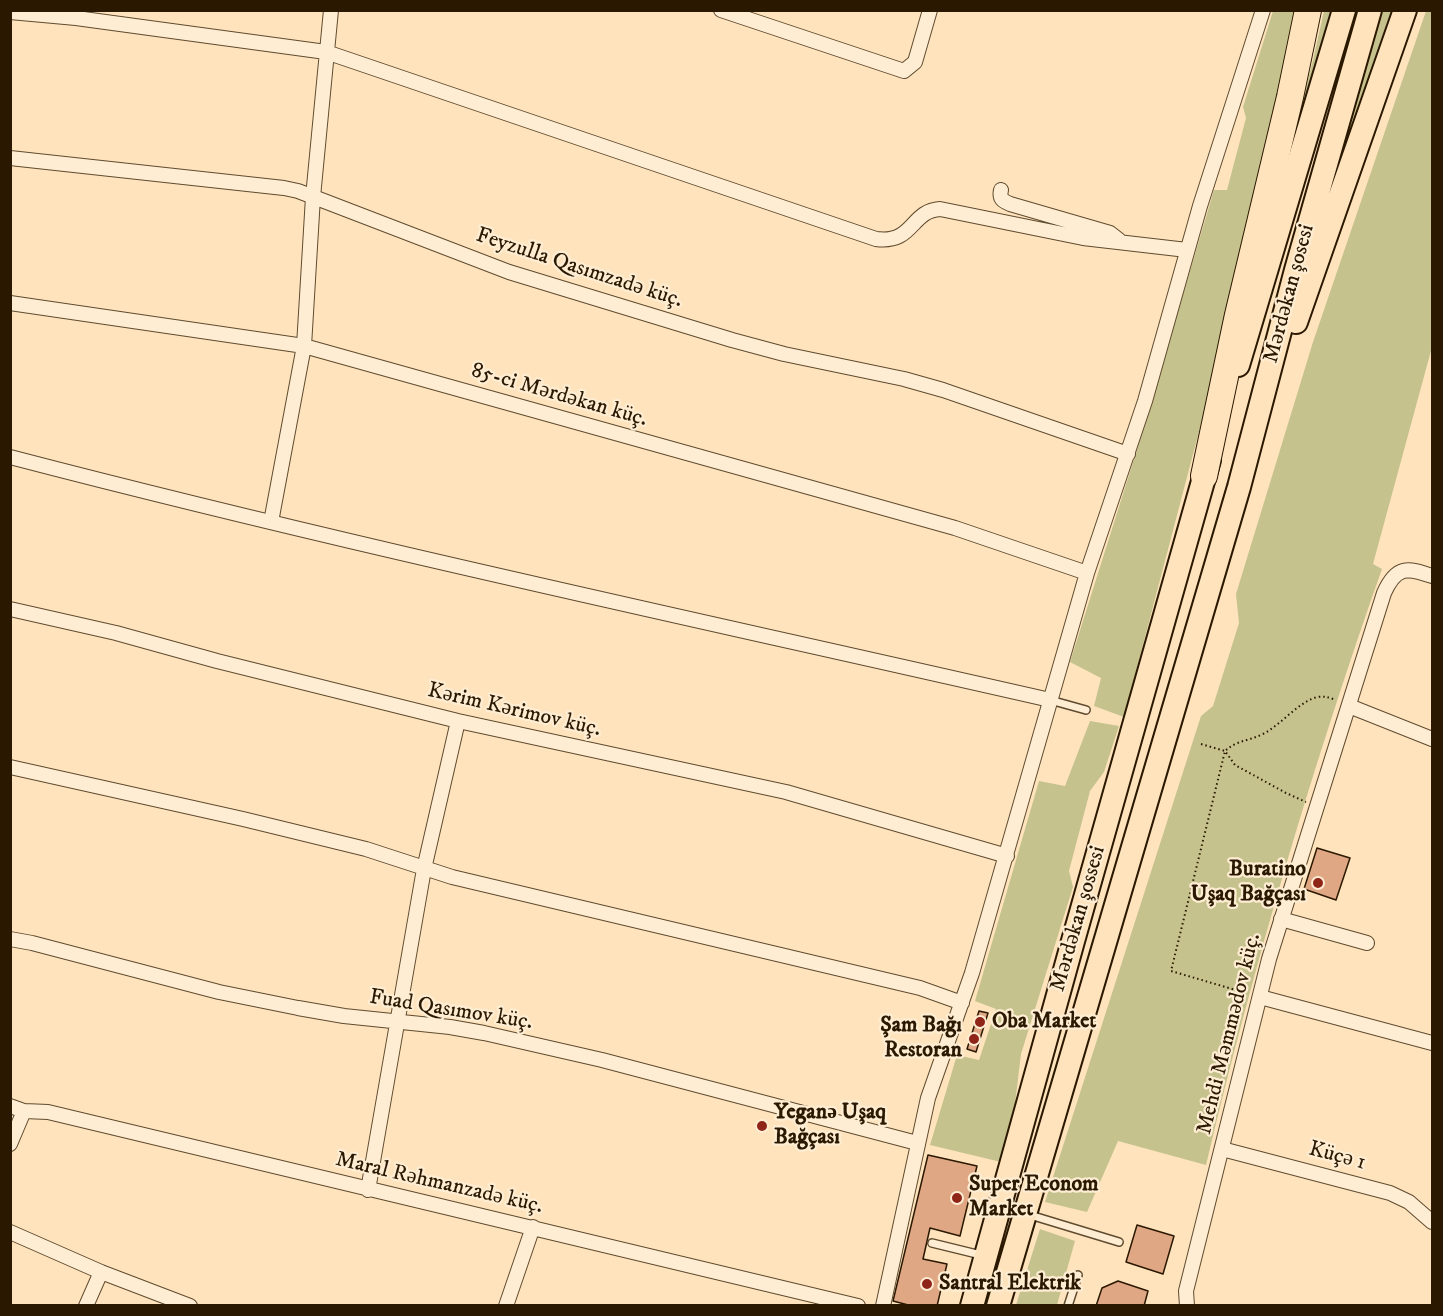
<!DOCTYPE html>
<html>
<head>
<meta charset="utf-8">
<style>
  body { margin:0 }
  #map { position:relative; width:1443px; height:1316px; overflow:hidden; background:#fee3bc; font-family:"IM FELL DW Pica",serif }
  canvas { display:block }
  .frame { position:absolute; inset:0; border:12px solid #2b1800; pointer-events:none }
</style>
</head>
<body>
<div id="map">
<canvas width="1443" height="1316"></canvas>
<div class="frame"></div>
</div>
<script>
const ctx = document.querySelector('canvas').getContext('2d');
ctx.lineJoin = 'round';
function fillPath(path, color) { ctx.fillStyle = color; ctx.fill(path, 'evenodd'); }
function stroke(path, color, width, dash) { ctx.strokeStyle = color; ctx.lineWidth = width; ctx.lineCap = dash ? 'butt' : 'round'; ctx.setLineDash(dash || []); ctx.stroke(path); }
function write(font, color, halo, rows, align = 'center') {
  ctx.font = font + ' "IM FELL DW Pica",serif'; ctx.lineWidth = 4.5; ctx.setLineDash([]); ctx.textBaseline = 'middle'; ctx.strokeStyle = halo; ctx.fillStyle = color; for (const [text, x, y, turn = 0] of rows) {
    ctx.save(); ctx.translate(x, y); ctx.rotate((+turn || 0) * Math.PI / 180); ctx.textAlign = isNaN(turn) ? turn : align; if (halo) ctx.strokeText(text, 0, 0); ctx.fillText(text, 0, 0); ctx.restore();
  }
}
fillPath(new Path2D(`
  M1273,11h21l-3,32 -84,358 -83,316 -30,-11 7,-28 -31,-16 65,-206 79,-266h13l19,-72 -3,-11z
  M1324,11h13l-62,193 38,-144z
  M1382,11h10l-47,150 -16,31z
  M1426,11h6v336l-59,217 9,5c-69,195 -128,395 -176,596l-88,-24 -31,71 -42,-10 156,-486 12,-10 26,-83 -3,-29 77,-252z
  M1090,721l29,5 -15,46 -14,19 -21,80 4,16 -52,167 -6,50 -14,58 -71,-17 27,-90 22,5 17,-51 -21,-8 64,-220 26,5z
  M1040,1229l35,12 -18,64h-41z`), '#c5c28d');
const building = new Path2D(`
  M1317,848l33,10 -14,42 -32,-11z
  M979,1011l9,2 -12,39 -9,-3z
  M928,1155l49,11 -17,70 -30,-8 -7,31 24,5 -10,42h-25l-19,-5z
  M1137,1225l37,11 -11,38 -37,-12z
  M1118,1281l30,10 -4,15h-48l6,-18z`);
fillPath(building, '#dfa784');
stroke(building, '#2b1800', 1.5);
const lane = new Path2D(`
  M1050,700l36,10
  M1030,1215l89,27
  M932,1243l49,12
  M1068,1306l10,-31`);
const street = new Path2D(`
  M721,10l183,61 11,-9 15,-52
  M10,12l66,6 250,34 550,187c38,5 34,-28 64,-30l143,29 104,12
  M10,158l274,30 14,3 211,81 223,68 52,14 120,25 39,11 185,64
  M1001,190c-2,9 2,11 9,14l100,29 9,7
  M10,303l294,43 651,182 132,45
  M10,457c345,90 693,164 1040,243
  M271,522l33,-176 9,-149 18,-187
  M10,609l106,24 101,28 241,60 328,71 221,64
  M1349,706l83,33
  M10,767l233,52 123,30 86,28 468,111 42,15
  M1281,919l86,24
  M10,939l22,4 187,49 79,16 46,8 106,11 34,6 118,27 315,83
  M1260,997l172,46
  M10,1106l14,5 24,1 810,194
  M10,1144l14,-33
  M1222,1149l168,44 19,9 23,20
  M368,1190l56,-321 34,-148
  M10,1232l91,40 89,34
  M86,1306l15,-34
  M506,1306l27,-79
  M883,1306l45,-208 44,-125 115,-400 58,-172 55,-195 63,-196
  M1187,1306l-1,-15 83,-332 115,-366c12,-27 23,-26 48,-17`);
const primary = new Path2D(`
  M1296,322l109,-312
  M1238,365l106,-355
  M972,1306l101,-365 136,-481
  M998,1306l241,-819 57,-217 74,-260`);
const highway = new Path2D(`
  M1204,476l34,-161 52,-218 18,-87`);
stroke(lane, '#604b2f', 10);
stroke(street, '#604b2f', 16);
stroke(primary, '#2b1800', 26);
stroke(highway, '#2b1800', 28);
stroke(new Path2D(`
  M1201,744l24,7 10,14 51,28 20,9
  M1246,993l-75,-22 54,-220c12,-11 24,-10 38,-17 19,-10 34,-31 54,-37 7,-1 12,0 18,3`), '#2b1800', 2, [1.5, 3]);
stroke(lane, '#feedd3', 7);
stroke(street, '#feedd3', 14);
stroke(primary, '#fee3bc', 22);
stroke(highway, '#fee3bc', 26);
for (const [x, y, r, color] of [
  [1318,883,6,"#8f2418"],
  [980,1022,6,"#8f2418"],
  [974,1039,6,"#8f2418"],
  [762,1126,6,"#8f2418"],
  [957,1198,6,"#8f2418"],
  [927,1284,6,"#8f2418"]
]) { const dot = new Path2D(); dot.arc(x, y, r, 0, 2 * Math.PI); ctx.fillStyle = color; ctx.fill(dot); stroke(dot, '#feedd3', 2); }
write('22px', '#2b1800', '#feedd3', [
  ["Feyzulla Qasımzadə küç.",579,269,18],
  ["Mərdəkan şosesi",1290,294,-75],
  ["85-ci Mərdəkan küç.",559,396,16],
  ["Kərim Kərimov küç.",514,711,13],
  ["Mərdəkan şossesi",1079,919,-74],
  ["Fuad Qasımov küç.",451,1011,9],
  ["Mehdi Məmmədov küç.",1230,1034,-76],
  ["Küçə 1",1337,1157,15],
  ["Maral Rəhmanzadə küç.",439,1184,13]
]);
write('bold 22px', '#2b1800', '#feedd3', [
  ["Buratino",1306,870,"right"],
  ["Uşaq Bağçası",1306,895,"right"],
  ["Oba Market",992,1022],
  ["Şam Bağı",962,1026,"right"],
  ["Restoran",962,1051,"right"],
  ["Yeganə Uşaq",774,1113],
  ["Bağçası",774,1138],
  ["Super Econom",969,1185],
  ["Market",969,1210],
  ["Santral Elektrik",939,1284]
], 'left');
</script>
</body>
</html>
